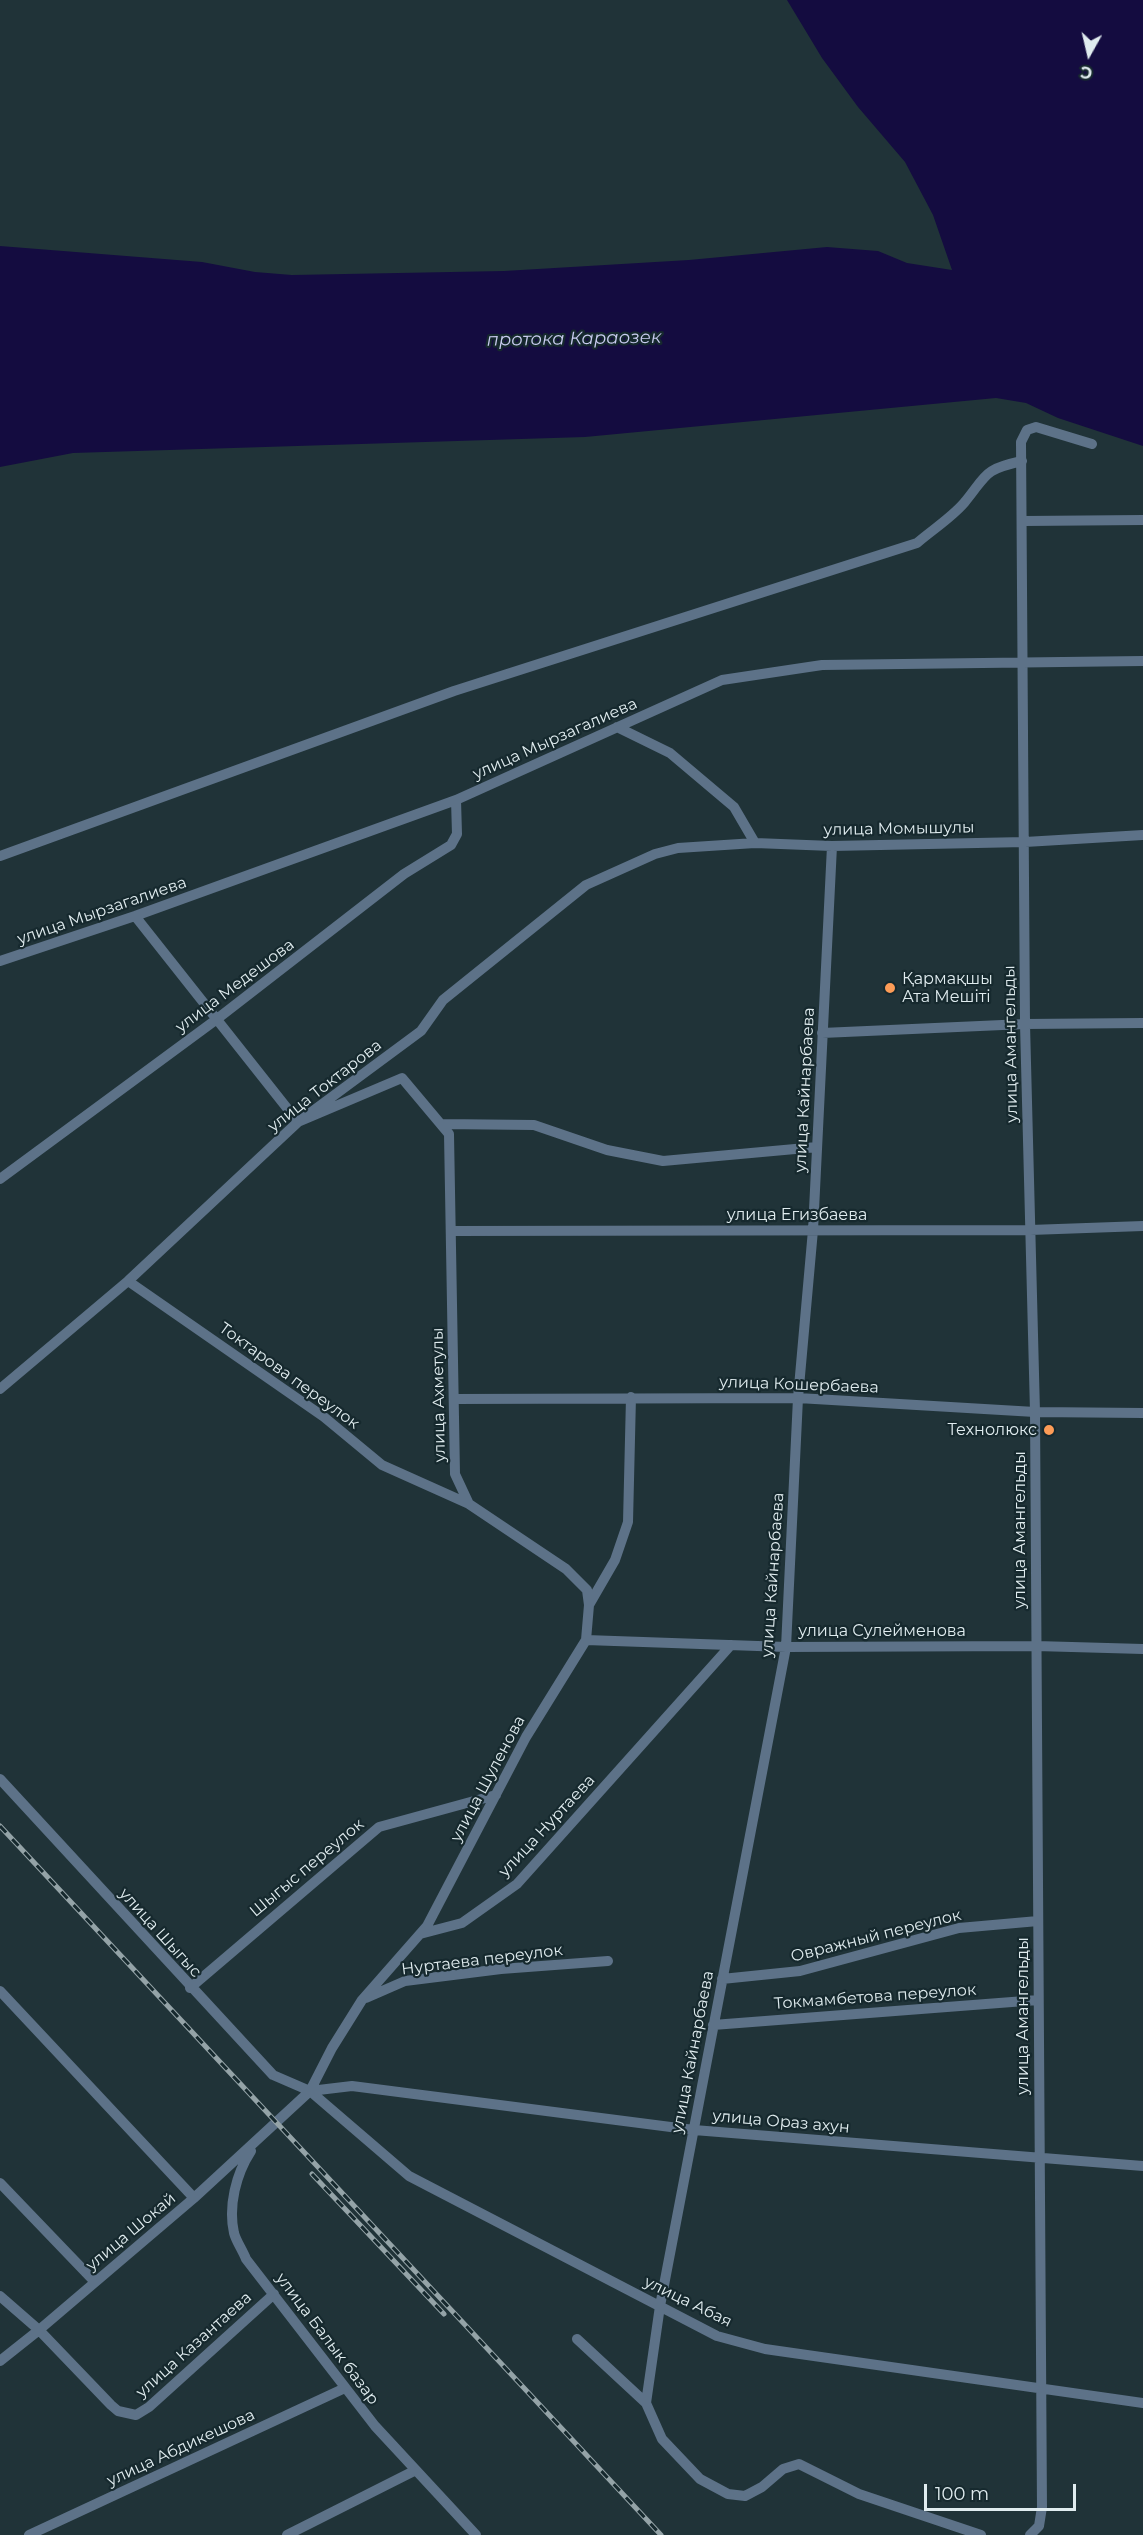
<!DOCTYPE html>
<html>
<head>
<meta charset="utf-8">
<style>
  body { margin:0 }
  #map { position:relative; width:1143px; height:2535px; overflow:hidden; background:#203338; font-family:Montserrat,sans-serif }
  canvas { display:block }
  .north { position:absolute; left:1059px; top:24px; width:60px; height:60px; -webkit-text-stroke:4px #16292e; paint-order:stroke; rotate:188deg; font-size:16px; font-weight:700; line-height:24px; text-align:center; color:#e0ecef }
  .north::after { content:''; display:block; margin:auto; width:21px; height:27px; background:#e0ecef; clip-path:polygon(50% 0,100% 100%,50% 72%,0 100%) }
  .scale { position:absolute; left:924px; top:2484px; width:152px; height:27px; box-sizing:border-box; border:3px solid #e0ecef; border-top:0; padding-left:8px; font-size:18px; line-height:21px; white-space:nowrap; color:#e0ecef; -webkit-text-stroke:4px #16292e; paint-order:stroke }
</style>
</head>
<body>
<div id="map">
<canvas width="1143" height="2535"></canvas>
<div class="north">С</div>
<div class="scale">100 m</div>
</div>
<script>
const ctx = document.querySelector('canvas').getContext('2d');
ctx.lineJoin = 'round';
function fillPath(path, color) { ctx.fillStyle = color; ctx.fill(path, 'evenodd'); }
function stroke(path, color, width, dash) { ctx.strokeStyle = color; ctx.lineWidth = width; ctx.lineCap = dash ? 'butt' : 'round'; ctx.setLineDash(dash || []); ctx.stroke(path); }
function write(font, color, halo, rows, align = 'center') {
  ctx.font = font + ' Montserrat,sans-serif'; ctx.lineWidth = 4.5; ctx.setLineDash([]); ctx.textBaseline = 'middle'; ctx.strokeStyle = halo; ctx.fillStyle = color; for (const [text, x, y, turn = 0] of rows) {
    ctx.save(); ctx.translate(x, y); ctx.rotate((+turn || 0) * Math.PI / 180); ctx.textAlign = isNaN(turn) ? turn : align; if (halo) ctx.strokeText(text, 0, 0); ctx.fillText(text, 0, 0); ctx.restore();
  }
}
fillPath(new Path2D(`
  M787,0h356v446l-85,-28 -32,-15 -30,-5 -411,39 -512,16 -73,14v-221l202,16 53,10 37,3 212,-4 185,-11 138,-13 51,4 29,12 45,7 -19,-55 -28,-53 -47,-55 -36,-49z`), '#140c40');
stroke(new Path2D(`
  M1024,521l119,-1
  M617,727l53,26 64,54 21,36
  M0,856l454,-165 463,-148c15,-13 34,-25 47,-40 24,-29 18,-33 58,-42
  M0,961l135,-45 321,-116 266,-120 100,-15 321,-4
  M822,1033l203,-9 118,-1
  M441,1124l93,1 73,25 56,11 154,-14
  M0,1179l217,-160 187,-145 47,-29 6,-11 -1,-34
  M451,1231l579,-1 113,-4
  M128,1281l196,136 58,48 87,39
  M0,1389l128,-108 170,-159 123,-91 22,-31 143,-115 69,-31 23,-6 77,-5 77,3 193,-4 118,-7
  M454,1399l344,-1 237,14 108,1
  M589,1605l26,-45 13,-38 3,-125
  M586,1640l200,7 250,-1 107,3
  M0,1779l273,296 37,16 99,85 308,160 48,13 378,54
  M420,1934l42,-11 55,-39 214,-239
  M722,1979l78,-8 159,-43 79,-7
  M190,1988l189,-161 117,-32
  M0,1991l194,207
  M366,1998l39,-17 96,-12 107,-8
  M713,2025l325,-25
  M310,2091l42,-5 342,44 449,36
  M251,2151c-15,23 -23,55 -17,82 2,8 9,18 12,26l129,167 101,109
  M0,2183l95,99
  M0,2296l39,34 72,75 7,6 18,4 13,-8 125,-113
  M577,2339l69,64 16,36 38,40 28,15 17,2 17,-9 21,-18 16,-5 60,30 122,41
  M0,2361l39,-31 155,-132 116,-107 22,-43 30,-48 65,-74 99,-189 60,-97 3,-35 -2,-15 -21,-21 -97,-65 -14,-30 -6,-340 -47,-56 -104,44 -163,-206
  M646,2403l14,-97 126,-659 12,-249 15,-168 19,-384
  M29,2535l316,-147
  M287,2535l129,-65
  M1030,2535l9,-9 3,-19 -7,-1095 -10,-388 -4,-582 6,-12 9,-3 56,17`), '#5d7288', 10);
const rail = new Path2D(`
  M0,1826l661,709
  M312,2174l132,140`);
stroke(rail, '#94a3a7', 5);
stroke(rail, '#16292e', 3, [9]);
for (const [x, y, r, color] of [
  [890,988,6,"#fd9c57"],
  [1049,1430,6,"#fd9c57"]
]) { const dot = new Path2D(); dot.arc(x, y, r, 0, 2 * Math.PI); ctx.fillStyle = color; ctx.fill(dot); stroke(dot, '#16292e', 2); }
write('16px', '#e0ecef', '#16292e', [
  ["улица Мырзагалиева",555,739,-24],
  ["улица Момышулы",899,829,-1],
  ["улица Мырзагалиева",102,911,-19],
  ["улица Медешова",235,986,-37],
  ["улица Амангельды",1011,1044,-91],
  ["улица Токтарова",325,1086,-38],
  ["улица Кайнарбаева",805,1090,-87],
  ["улица Егизбаева",797,1215],
  ["Токтарова переулок",289,1376,36],
  ["улица Кошербаева",799,1385,2],
  ["улица Ахметулы",439,1395,-91],
  ["улица Амангельды",1020,1530,-90],
  ["улица Кайнарбаева",773,1575,-86],
  ["улица Сулейменова",882,1631],
  ["улица Шуленова",488,1779,-62],
  ["улица Нуртаева",547,1826,-47],
  ["Шыгыс переулок",307,1868,-40],
  ["улица Шыгыс",160,1933,48],
  ["Овражный переулок",876,1936,-14],
  ["Нуртаева переулок",482,1960,-7],
  ["Токмамбетова переулок",875,1997,-4],
  ["улица Амангельды",1023,2016,-90],
  ["улица Кайнарбаева",693,2052,-79],
  ["улица Ораз ахун",781,2122,5],
  ["улица Шокай",131,2232,-40],
  ["улица Абая",688,2302,26],
  ["улица Балык базар",327,2339,53],
  ["улица Казантаева",194,2345,-42],
  ["улица Абдикешова",181,2448,-25]
]);
write('16px', '#e0ecef', '#16292e', [
  ["Қармақшы",902,979],
  ["Ата Мешіті",902,997],
  ["Технолюкс",1037,1430,"right"]
], 'left');
write('italic 18px', '#c9ccf0', '#16292e', [
  ["протока Караозек",574,339,-1]
]);
</script>
</body>
</html>
